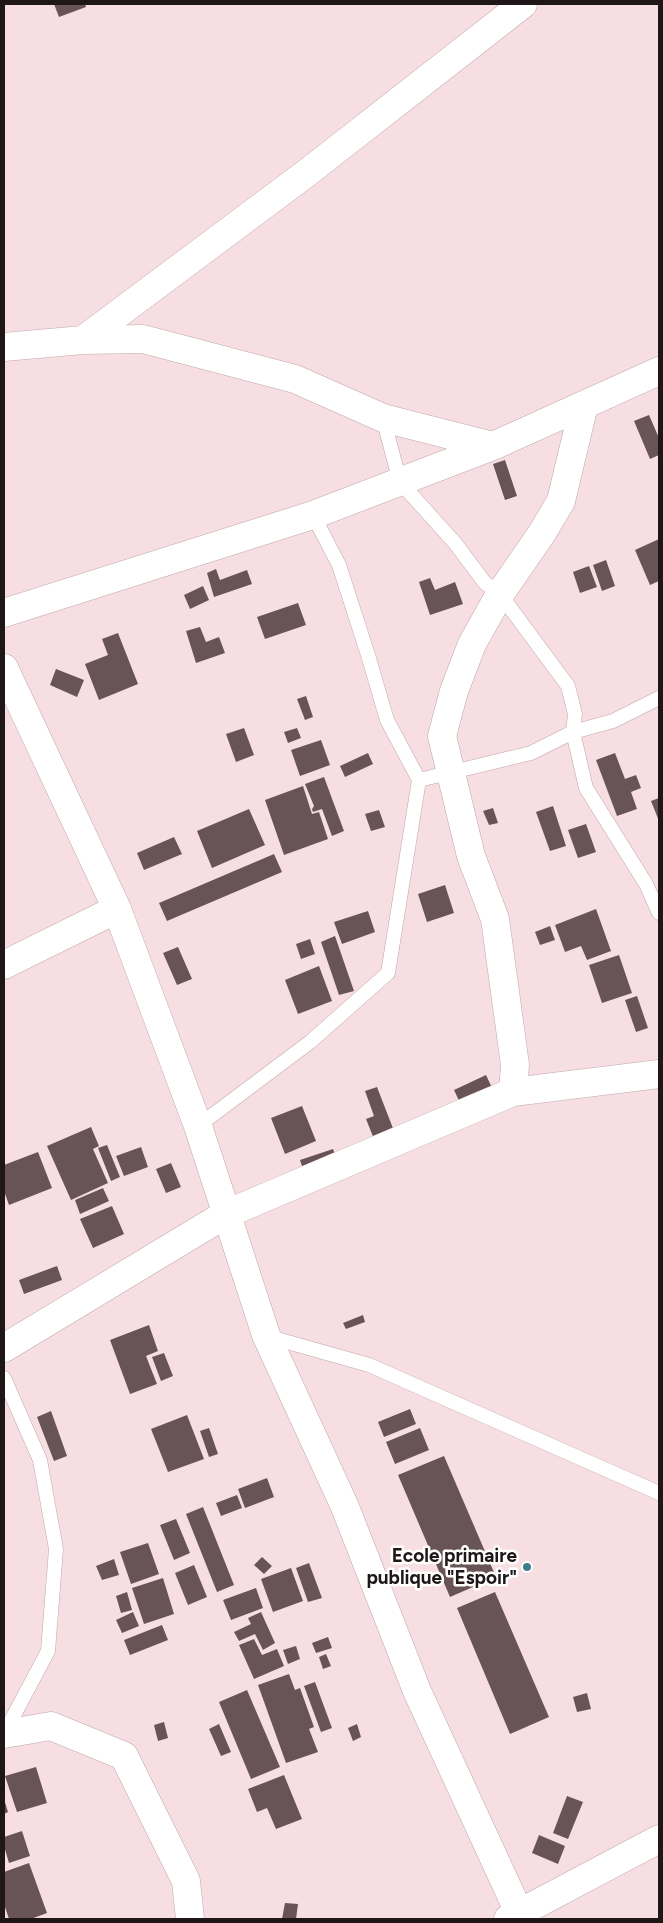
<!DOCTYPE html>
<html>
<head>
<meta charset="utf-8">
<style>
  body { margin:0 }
  #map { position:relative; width:663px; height:1923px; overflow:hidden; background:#f7dee2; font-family:Figtree,sans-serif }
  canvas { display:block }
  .frame { position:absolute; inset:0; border:5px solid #1e1617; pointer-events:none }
</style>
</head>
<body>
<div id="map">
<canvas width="663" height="1923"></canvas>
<div class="frame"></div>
</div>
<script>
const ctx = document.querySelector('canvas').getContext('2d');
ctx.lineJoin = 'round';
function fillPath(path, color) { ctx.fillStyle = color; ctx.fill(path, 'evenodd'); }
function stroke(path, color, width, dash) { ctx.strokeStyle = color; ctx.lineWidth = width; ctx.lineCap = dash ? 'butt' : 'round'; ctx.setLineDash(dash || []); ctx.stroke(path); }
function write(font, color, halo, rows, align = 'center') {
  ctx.font = font + ' Figtree,sans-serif'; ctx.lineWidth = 5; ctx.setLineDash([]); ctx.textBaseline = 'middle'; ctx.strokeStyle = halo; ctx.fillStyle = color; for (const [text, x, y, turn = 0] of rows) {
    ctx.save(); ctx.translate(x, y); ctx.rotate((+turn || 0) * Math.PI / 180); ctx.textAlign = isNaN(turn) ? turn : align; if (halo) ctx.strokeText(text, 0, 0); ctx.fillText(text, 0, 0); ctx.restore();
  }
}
fillPath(new Path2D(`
  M54,4h31l1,3 -27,10z
  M649,415l10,23v17l-9,4 -16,-38z
  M505,460l12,36 -12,4 -12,-36z
  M659,539v42l-9,4 -15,-35z
  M606,560l9,26 -13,5 -9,-26z
  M589,566l8,21 -17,6 -7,-21z
  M216,569l4,11 27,-10 5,14 -38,13 -7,-24z
  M430,578l5,12 20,-8 8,22 -33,11 -11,-33z
  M203,586l6,14 -19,9 -6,-14z
  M298,603l8,22 -41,14 -8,-22z
  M200,627l6,15 13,-5 6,16 -29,10 -10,-32z
  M118,633l20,51 -39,16 -14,-36 23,-9 -6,-16z
  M56,669l28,11 -7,17 -27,-12z
  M306,696l7,21 -8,3 -8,-21z
  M244,728l10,27 -18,7 -10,-28z
  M297,728l4,10 -13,5 -4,-11z
  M321,740l9,25 -30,11 -9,-26z
  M368,753l5,11 -28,13 -5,-11z
  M615,753l10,26 11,-4 5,13 -10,4 6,17 -20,7 -21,-56z
  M324,777l20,54 -12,5 -10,-27 -9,3 -1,-3 2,-3 -9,-22z
  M303,786l9,28 7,-2 9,27 -44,16 -19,-55z
  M659,798v23l-8,-20z
  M553,806l13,40 -16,5 -14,-39z
  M493,808l5,15 -9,2 -6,-14z
  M249,809l16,36 -53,23 -15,-37z
  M379,810l6,17 -14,4 -6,-17z
  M586,824l10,28 -18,6 -10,-28z
  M174,837l8,17 -38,16 -7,-17z
  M274,854l8,18 -115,49 -8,-18z
  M445,885l9,28 -27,9 -9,-28z
  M596,909l15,42 -24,9 -6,-14 -16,6 -10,-27z
  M368,911l7,21 -33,12 -8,-22z
  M550,926l5,14 -15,5 -5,-13z
  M335,936l19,55 -15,4 -18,-53z
  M310,939l5,15 -14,5 -5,-15z
  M178,947l14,32 -15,6 -14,-32z
  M619,955l13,38 -30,10 -13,-38z
  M319,966l13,35 -34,13 -13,-34z
  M637,996l11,32 -12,4 -11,-32z
  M486,1075l8,17 -32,15 -8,-17z
  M377,1087l17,44 -20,8 -8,-20 8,-3 -9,-25z
  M302,1106l14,35 -31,13 -14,-36z
  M91,1127l8,19 -6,3 15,34 -37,17 -24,-54z
  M107,1145l13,32 -9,4 -13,-33z
  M141,1147l7,20 -24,9 -8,-20z
  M333,1149l6,17 -33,12 -6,-18z
  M38,1152l14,36 -43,17 -5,-14v-26z
  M171,1163l10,24 -15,6 -10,-24z
  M103,1188l6,13 -29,13 -5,-14z
  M112,1206l12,28 -31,14 -13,-29z
  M57,1266l5,14 -38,14 -5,-14z
  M363,1315l2,7 -19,7 -3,-6z
  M149,1325l9,26 -12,5 11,28 -27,10 -20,-54z
  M164,1353l9,23 -12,5 -9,-24z
  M410,1409l6,15 -32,13 -6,-15z
  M51,1411l16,45 -13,5 -17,-44z
  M187,1415l17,44 -36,13 -17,-43z
  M209,1428l9,26 -9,3 -9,-26z
  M420,1428l9,22 -34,14 -9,-22z
  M444,1456l52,121 -46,20 -52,-122z
  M267,1478l7,19 -29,11 -7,-19z
  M237,1495l5,13 -21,8 -5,-13z
  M203,1507l31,78 -17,7 -31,-78z
  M176,1519l14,34 -16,7 -14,-35z
  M148,1543l11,31 -28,10 -11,-32z
  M262,1557l10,9 -8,8 -10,-9z
  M114,1559l5,16 -17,5 -6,-14z
  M309,1563l13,35 -14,4 -12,-34z
  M194,1565l13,32 -19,8 -13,-32z
  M291,1568l12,33 -30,11 -12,-33z
  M163,1578l11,36 -30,10 -12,-36z
  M256,1588l7,20 -32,12 -8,-20z
  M127,1592l5,18 -11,3 -5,-17z
  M495,1592l54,125 -39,17 -53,-126z
  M133,1612l6,14 -17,7 -6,-13z
  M261,1612l14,31 -12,7 -8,-16 -16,7 -5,-9 17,-8 -3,-6z
  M162,1625l6,15 -38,15 -6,-15z
  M328,1637l4,11 -16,5 -4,-10z
  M254,1639l8,16 15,-6 7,17 -30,13 -15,-34z
  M296,1646l4,13 -12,5 -5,-14z
  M326,1654l5,12 -8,3 -4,-12z
  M289,1674l6,16 5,-2 14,39 -5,2 9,23 -32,11 -28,-78z
  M315,1682l17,46 -11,4 -17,-46z
  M247,1690l33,77 -29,12 -32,-77z
  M587,1693l4,16 -14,3 -4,-15z
  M164,1722l4,16 -10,3 -4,-16z
  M219,1724l12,28 -10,4 -12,-27z
  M357,1724l4,13 -8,4 -5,-13z
  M36,1767l11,36 -30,9 -12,-36z
  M284,1775l18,44 -26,10 -9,-21 -10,4 -9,-23z
  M567,1796l16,6 -15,37 -15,-6z
  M4,1799l4,13 -4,2z
  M22,1831l8,25 -21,7 -5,-17v-9z
  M539,1835l26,11 -7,18 -26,-11z
  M29,1863l18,50 -16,6h-22l-5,-15v-32z
  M285,1903l13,1 -2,15h-14z`), '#685457');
const lane = new Path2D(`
  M383,418l17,64 55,61 30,40 15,11 68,92 7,28 -2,18 13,56 60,96 13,29
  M313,515l26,50 29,90 19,65 32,60
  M198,1126l112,-84 78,-69 31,-193 112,-27 42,-21 40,-11 46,-23
  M266,1336l103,29 290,128
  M4,1378l36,82 16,89 -8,102 -44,83`);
const street = new Path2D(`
  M83,340l60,-1 152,40 88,39 110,28
  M4,347l79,-7 225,-168 215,-168
  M4,613l309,-98 180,-69 166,-75
  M4,668l113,241 81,217 68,209 79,172 72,184 105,228
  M4,965l113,-56
  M513,1092l2,-27 -20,-146 -24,-63 -29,-120 12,-45 18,-47 28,-50 42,-61 19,-32 23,-96
  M4,1348l222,-134 287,-122 146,-18
  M4,1734l47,-8 73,30 62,125 4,38
  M508,1919l151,-80`);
stroke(lane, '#bfa7ab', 15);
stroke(street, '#bfa7ab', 29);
stroke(lane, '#fff', 14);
stroke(street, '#fff', 28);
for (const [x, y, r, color] of [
  [527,1567,5,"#3c7f8f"]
]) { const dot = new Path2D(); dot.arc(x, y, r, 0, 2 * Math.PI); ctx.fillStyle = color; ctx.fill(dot); stroke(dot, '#fff', 2); }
write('bold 19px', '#1e1617', '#fff', [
  ["Ecole primaire",517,1556],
  ["publique \"Espoir\"",517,1578]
], 'right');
</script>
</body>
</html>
